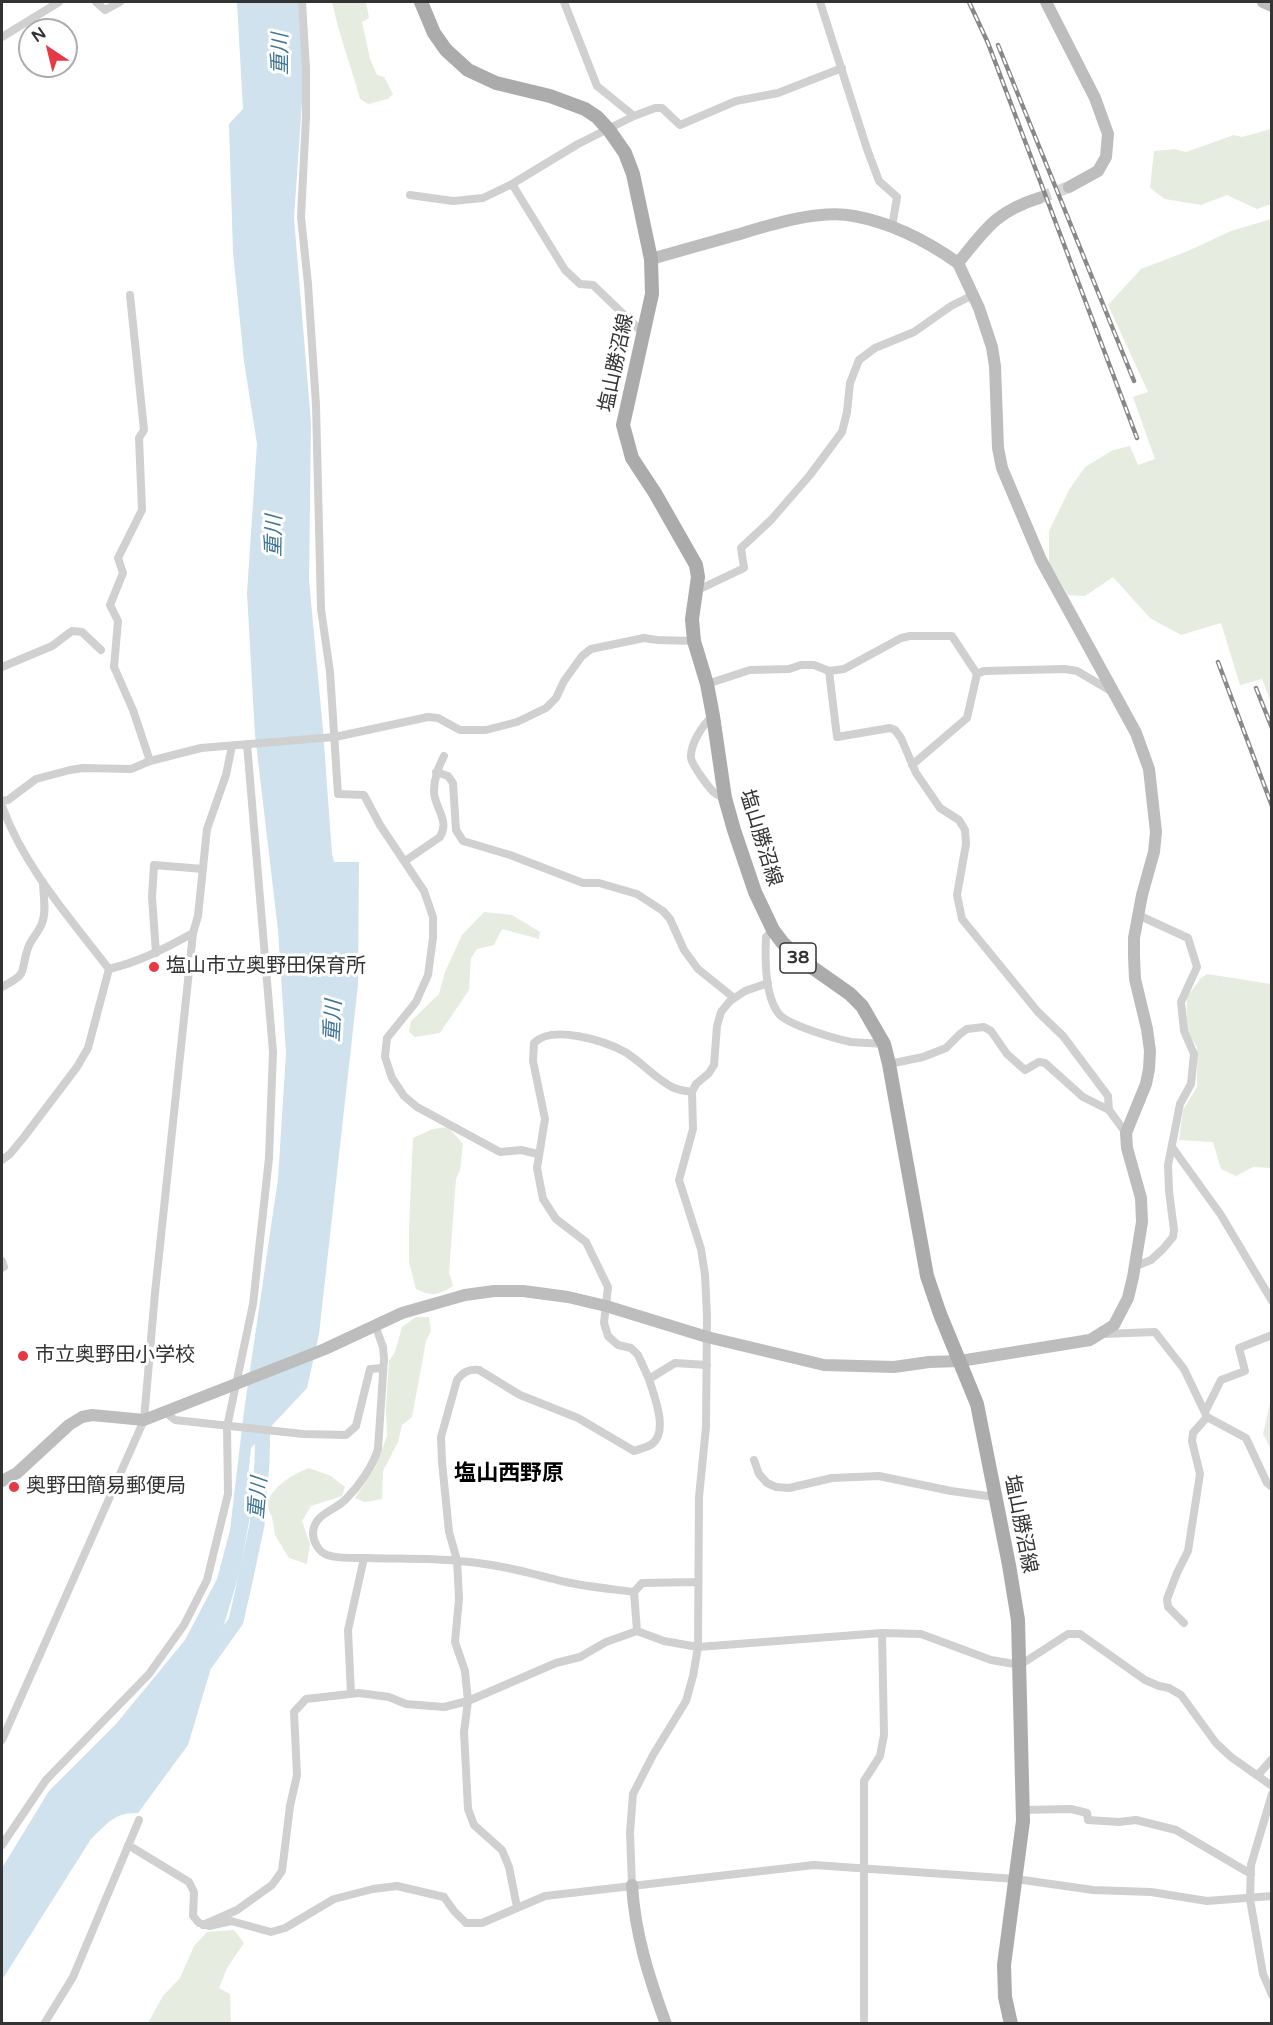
<!DOCTYPE html>
<html>
<head>
<meta charset="utf-8">
<style>
  body { margin:0 }
  #map { position:relative; width:1273px; height:2025px; overflow:hidden; background:#fff; font-family:"Varela Round",sans-serif }
  canvas { display:block }
  .frame { position:absolute; inset:0; border:3px solid #333; pointer-events:none }
  .north { position:absolute; left:18px; top:18px; width:60px; height:60px; box-sizing:border-box; background:#fff; border:2px solid #adadad; border-radius:50%; rotate:325deg; font-size:16px; font-weight:700; line-height:24px; text-align:center; color:#333 }
  .north::after { content:''; display:block; margin:auto; width:21px; height:27px; background:#e63946; clip-path:polygon(50% 0,100% 100%,50% 72%,0 100%) }
</style>
</head>
<body>
<div id="map">
<canvas width="1273" height="2025"></canvas>
<div class="frame"></div>
<div class="north">N</div>
</div>
<script>
const ctx = document.querySelector('canvas').getContext('2d');
ctx.lineJoin = 'round';
function fillPath(path, color) { ctx.fillStyle = color; ctx.fill(path, 'evenodd'); }
function stroke(path, color, width, dash) { ctx.strokeStyle = color; ctx.lineWidth = width; ctx.lineCap = dash ? 'butt' : 'round'; ctx.setLineDash(dash || []); ctx.stroke(path); }
function write(font, color, halo, rows, align = 'center') {
  ctx.font = font + ' "Varela Round","Noto Sans JP",sans-serif'; ctx.lineWidth = 6; ctx.setLineDash([]); ctx.textBaseline = 'middle'; ctx.strokeStyle = halo; ctx.fillStyle = color; for (const [text, x, y, turn = 0] of rows) {
    ctx.save(); ctx.translate(x, y); ctx.rotate((+turn || 0) * Math.PI / 180); ctx.textAlign = isNaN(turn) ? turn : align; if (halo) ctx.strokeText(text, 0, 0); ctx.fillText(text, 0, 0); ctx.restore();
  }
}
fillPath(new Path2D(`
  M332,2h34l3,16 -7,4 8,37 7,16 7,2 9,17 -5,5 -20,5 -8,-5c-9,-33 -21,-64 -28,-97z
  M1271,129v75l-14,5 -30,-14 -26,10 -36,-6 -15,-11 4,-37 20,-2 12,3 48,-17 8,2z
  M1271,219v483l-9,-23 -22,6 -19,-62 -40,12 -31,-17 -37,-41 -28,19 -17,-1 -19,-32v-32l20,-41 16,-23 28,-17 17,-4 8,19 17,-6 -22,-62 15,-5 -40,-87 33,-36 47,-18 43,-20z
  M484,912l28,3 28,17 -1,7 -37,-10 -8,16 -17,4 -6,9 -2,32 -29,43 -25,4 -6,-5 2,-11 28,-27 6,-22 17,-37z
  M1207,974l64,10v184l-18,-1 -17,9 -15,-7 -8,-27 -34,-2 4,-30 14,-23v-40l-11,-17 1,-33 14,-19z
  M448,1127l15,17 -3,26 -4,9 -7,93 4,14c-14,9 -21,11 -37,3l-7,-27v-33l4,-91 20,-9z
  M416,1317h13l2,14 -5,10 -14,76 -10,8 -4,17 -15,29 -1,28 -17,3 -10,-4 21,-32 11,-30 -1,-29 3,-46 6,-9 7,-25z
  M1271,1399v50l-8,-15z
  M309,1468l22,8 14,11 -3,9 -31,10 -9,15 8,23 -3,20 -18,-6 -14,-23 -3,-18 -6,-14c9,-18 25,-28 43,-35z
  M234,1930l10,13 -17,25 -8,20 11,6 1,29h-83l15,-27 17,-18 14,-32 13,-14z`), '#e6ecdf');
fillPath(new Path2D(`
  M237,2h61l6,72 -10,144 17,205 -2,157 14,150 9,124 2,8h25l-1,123 -39,349 -12,54 -56,60 -4,40 4,23 -11,60 -52,174 -50,68c-24,-1 -31,11 -47,26l-89,141v-112l47,-77 67,-67 69,-84 32,-61 13,-49 14,-119 34,-232 8,-126 -8,-123 -23,-195 -8,-142 10,-149 -13,-83 -11,-109 -4,-128 14,-15z`), '#cfe2ee');
stroke(new Path2D(`
  M206,1663l30,-42 9,-40 12,-56 5,-63 1,-45`), '#cfe2ee', 15);
stroke(new Path2D(`
  M1039,198l30,-11`), '#d6d6d6', 12, [12, 6]);
stroke(new Path2D(`
  M96,2l9,8 15,-8
  M302,2l4,66v49l-5,100 7,67 8,121 5,204 9,63 8,122 26,1 16,30 44,66 9,26v21l-5,37 -12,27 -29,36 -2,19 7,21 12,18 13,11 83,45 21,-2 17,4
  M820,2l47,147 12,32 18,16 -5,30
  M2,37l57,-35
  M634,116l21,-8h7l18,17 56,-24 42,-8 64,-25
  M512,184l53,86 15,14 13,1 50,48
  M410,195l43,6 30,-3 29,-14 66,-40 56,-28 -37,-30 -33,-84
  M130,295l14,135 -5,8 3,72 -24,48 5,15 -13,32 8,16 -4,46 19,43 17,51
  M698,590l46,-22 -3,-20 30,-28 39,-45 32,-43 5,-20 3,-29 9,-23 16,-12 39,-16 37,-26 22,-11
  M2,667l50,-21 20,-15 10,1 19,18
  M829,671l8,66 53,-9 5,2 6,8 15,35 24,35 19,12 6,10 1,14 -9,51 5,24 76,93 25,24 45,60 1,14
  M977,674l7,-3 81,-2 12,2 34,20
  M707,684l43,-14 39,-1 12,-4h13l15,6 15,-2 57,-31 9,-2h42l25,38
  M713,716c-10,8 -23,28 -22,42 1,7 19,32 25,36 3,2 6,3 9,4
  M912,765l55,-47 10,-44
  M436,772l12,4 5,7 3,47 7,11 47,14 73,28h16l38,11 26,17 7,8 14,31 14,19 36,29
  M2,801l6,-1 28,-21 34,-9 13,-2 48,1 19,-8 51,-13 134,-11 93,-20 10,1 22,12h26l31,-8 29,-14 10,-10 8,-17 18,-25 9,-7 53,-11 13,2 37,1
  M2,806c22,61 68,112 107,163
  M405,861l35,-24c10,-17 -5,-28 -6,-45 0,-14 4,-24 10,-36
  M773,930l-7,7c-1,21 -1,60 13,77 9,11 57,25 72,28 11,1 22,1 33,2
  M156,953l-4,-56 2,-32 49,4
  M109,969c30,-7 57,-21 84,-36
  M2,987c28,-15 17,-13 26,-39 3,-9 11,-16 14,-25 5,-12 1,-28 1,-41
  M889,1064l34,-7 23,-9 14,-14 7,-5 17,-2 7,4 16,23 18,16 14,-8 6,1 38,34 26,13 17,23
  M1172,1147l49,68 51,86
  M2,1160l8,-6 14,-17 53,-70 11,-19 21,-79
  M2,1261l2,6 -2,1
  M1136,1266l15,-6 12,-11 10,-12 1,-7 -5,-39 -1,-26 12,-61 11,-20 3,-30 -10,-23 -3,-29 16,-35 -9,-29 -50,-23
  M375,1325l8,22 1,12 -6,90c-5,17 -19,37 -32,50 -11,12 -32,14 -33,34 0,9 6,19 14,22 12,4 29,3 41,3 30,1 61,0 91,3 39,3 70,12 107,21 22,5 46,7 68,10
  M1103,1334l52,-2 29,37 23,48 39,21 21,45 5,4
  M649,1379l-11,-24 -7,-7 -13,-3 -10,-9 -4,-13 4,-36 -22,-45 -30,-23 -13,-20 -6,-31 8,-49 -12,-58 1,-18c18,-19 71,-2 91,9 17,10 31,28 49,36 5,2 12,3 18,4
  M165,1412l10,8 128,14 43,1 10,-9 14,-57 13,-1
  M1205,1412l16,-32 24,-9 -6,-23 33,-13
  M754,1460l5,14 8,9 9,4 13,1 43,-10 47,-2 72,15 44,6
  M1184,1623l-16,-16 -1,-8 10,-26 11,-22 12,-77 -8,-33 1,-8 14,-16
  M637,1631l-3,-39 8,-9 56,-1
  M351,1694l-3,-64 16,-72
  M2,1740l142,-320 11,-127 38,-360 5,-17 9,-87 19,-54 6,-29
  M1258,1775l14,-16
  M1272,1794l-21,71 -1,34 13,75 9,21
  M1023,1810l48,-1 16,4 1,7 31,2 17,-2 40,10 75,44
  M2,1845l44,-65 103,-106 35,-49 23,-45 21,-86 -1,-67 26,-123 16,-146 4,-106 -26,-308
  M128,1845l61,37 5,10 -1,24 6,7 10,3 22,-5 40,11 14,-4 49,-29 39,-10 24,-3 47,11 10,14 12,12h16l63,-27 269,-31 202,14 77,11 58,2 56,9 65,-5
  M632,1885l-2,-52 3,-39 20,-39 33,-54 7,-25 5,-29 1,-150 7,-70 1,-111 -2,-41 -4,-26 -22,-69 14,-51 -1,-37 4,-8 13,-11 5,-8 3,-39 4,-14 9,-11 15,-10 23,-8
  M517,1907l-8,-40 -7,-17 -28,-25 -6,-16 -4,-77 4,-31 -3,-30 -10,-29 4,-43 -2,-39 -8,-28 -7,-70 -1,-25 16,-57c6,-8 12,-11 22,-10l41,25 58,23 56,33c6,-2 14,-4 18,-7 17,-13 2,-48 -3,-65l26,-16 32,2
  M203,1925l34,-15 35,-25 10,-14 8,-65 7,-31 -3,-63 12,-13 53,-6 30,4 17,7 38,3 24,-6 88,-38 24,-6 26,-15 31,-11 27,10 34,6 184,-14 39,1 70,26 29,5 48,-31h12l65,46 14,6 10,2 12,7 35,48 15,14 41,29
  M44,2024l29,-47 66,-157
  M864,2024v-243l16,-25 4,-21 -2,-102`), '#d0d0d0', 8);
stroke(new Path2D(`
  M1046,2l49,96 13,36 -2,23 -8,14 -29,16
  M1263,2l9,4
  M651,259c29,-8 57,-16 85,-24 34,-10 83,-26 118,-19 38,7 73,25 104,47
  M2,1481l15,-8 52,-48 13,-8 10,-2 52,5 181,-71 77,-36 63,-18 29,-4h29l45,6 38,9 101,31 117,28 70,2 35,-5 31,-1 130,-21 24,-15 14,-27 5,-21 9,-55 -1,-24 -14,-50 -1,-15 20,-49 3,-15 1,-18 -3,-22 -12,-50 -1,-23v-18l8,-43 12,-43 2,-20 -7,-63 -13,-36 -95,-173 -39,-92 -4,-20 -3,-82 -3,-19 -13,-39 -21,-45c28,-34 37,-51 81,-65
  M632,1885c3,49 17,93 34,139`), '#bdbdbd', 12);
stroke(new Path2D(`
  M421,2l13,31 12,17 22,20 28,13 54,13 35,13 12,8 12,13 16,23 8,21 18,85 1,35 -29,131 9,33 23,35 41,72 2,12 -6,42 2,22 13,43 6,32 12,82 9,32 21,62 18,38 9,12 14,14 54,38 12,12 22,38 5,20 38,212 13,38 37,90 32,161 9,55 5,201 -19,144 1,32 6,27`), '#ababab', 14);
const rail = new Path2D(`
  M969,2l19,41 149,395
  M998,45l136,336
  M1218,662l54,144
  M1256,688l16,40`);
stroke(rail, '#888', 4.5);
stroke(rail, '#fff', 2, [7]);
for (const [x, y, r, color] of [
  [154,967,6,"#e63946"],
  [23,1356,6,"#e63946"],
  [14,1487,6,"#e63946"]
]) { const dot = new Path2D(); dot.arc(x, y, r, 0, 2 * Math.PI); ctx.fillStyle = color; ctx.fill(dot); stroke(dot, '#fff', 2); }
for (const [x, y, w] of [
  [798,958,36]
]) { const box = new Path2D(); box.roundRect(x - w / 2, y - 15, w, 30, 4.5); ctx.fillStyle = '#fff'; ctx.fill(box); stroke(box, '#333', 1.5); }
write('bold 18px', '#333', null, [
  ["38",798,958]
]);
write('20px', '#333', '#fff', [
  ["塩山勝沼線",617,363,-78],
  ["塩山勝沼線",760,838,73],
  ["塩山勝沼線",1020,1524,79]
]);
write('20px', '#333', '#fff', [
  ["塩山市立奥野田保育所",166,967],
  ["市立奥野田小学校",35,1356],
  ["奥野田簡易郵便局",26,1487]
], 'left');
write('italic 21px', '#3f7597', '#fff', [
  ["重川",281,54,-90],
  ["重川",275,536,-89],
  ["重川",334,1021,-87],
  ["重川",259,1498,-85]
]);
write('bold 22px', '#000', '#fff', [
  ["塩山西野原",509,1474]
]);
</script>
</body>
</html>
